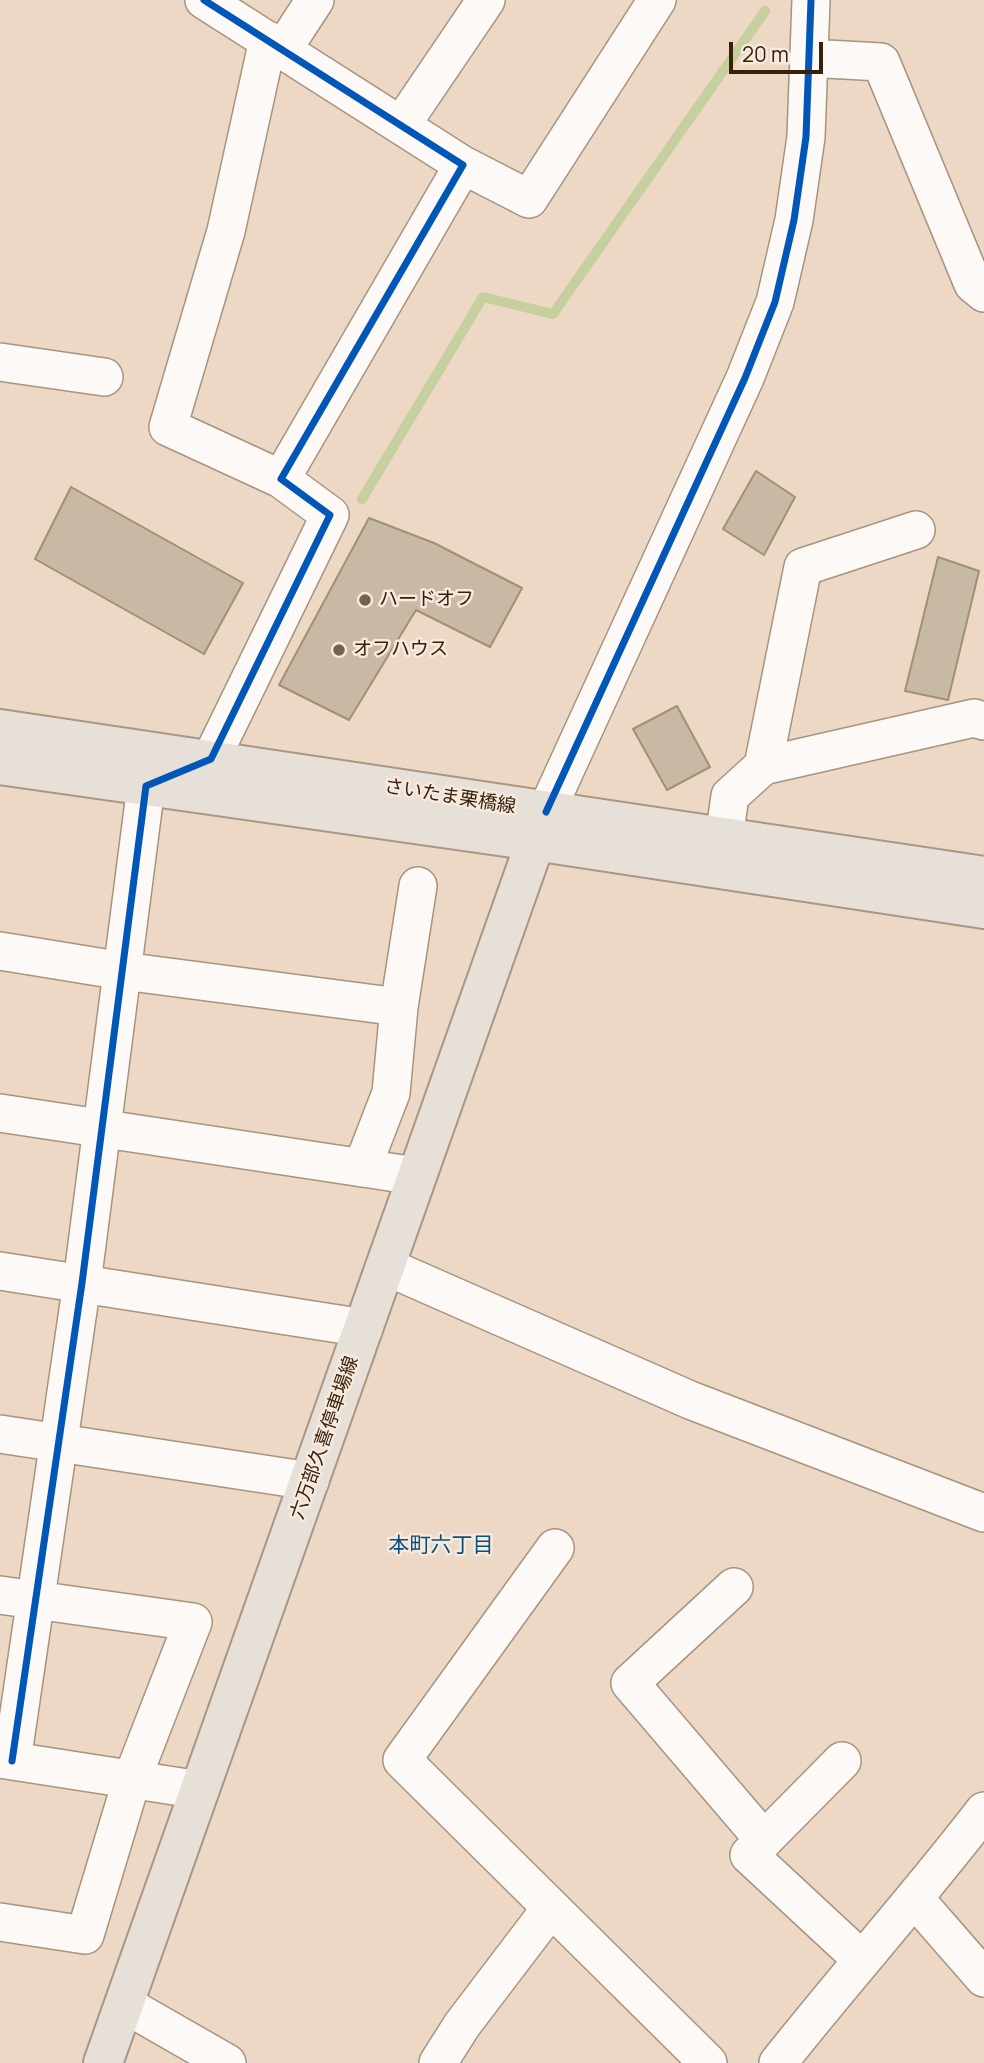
<!DOCTYPE html>
<html>
<head>
<meta charset="utf-8">
<style>
  body { margin:0 }
  #map { position:relative; width:984px; height:2063px; overflow:hidden; background:#ecd8c4; font-family:Manrope,sans-serif }
  canvas { display:block }
  .scale { position:absolute; left:729px; top:42px; width:94px; height:32px; box-sizing:border-box; border:4px solid #382108; border-top:0; padding-left:9px; font-size:21px; line-height:24px; white-space:nowrap; color:#382108; -webkit-text-stroke:5px #f6e9de; paint-order:stroke }
</style>
</head>
<body>
<div id="map">
<canvas width="984" height="2063"></canvas>
<div class="scale">20 m</div>
</div>
<script>
const ctx = document.querySelector('canvas').getContext('2d');
ctx.lineJoin = 'round';
function stroke(path, color, width, dash) { ctx.strokeStyle = color; ctx.lineWidth = width; ctx.lineCap = dash ? 'butt' : 'round'; ctx.setLineDash(dash || []); ctx.stroke(path); }
function fillPath(path, color) { ctx.fillStyle = color; ctx.fill(path, 'evenodd'); }
function write(font, color, halo, rows, align = 'center') {
  ctx.font = font + ' Manrope,"Noto Sans JP",sans-serif'; ctx.lineWidth = 5; ctx.setLineDash([]); ctx.textBaseline = 'middle'; ctx.strokeStyle = halo; ctx.fillStyle = color; for (const [text, x, y, turn = 0] of rows) {
    ctx.save(); ctx.translate(x, y); ctx.rotate((+turn || 0) * Math.PI / 180); ctx.textAlign = isNaN(turn) ? turn : align; if (halo) ctx.strokeText(text, 0, 0); ctx.fillText(text, 0, 0); ctx.restore();
  }
}
stroke(new Path2D(`
  M362,499l121,-202 70,17 212,-303`), '#c5d09e', 10);
const building = new Path2D(`
  M756,471l39,26 -31,58 -41,-26z
  M71,487l172,96 -39,71 -169,-95z
  M369,518l65,25 88,45 -32,59 -74,-37 -67,110 -70,-35z
  M938,557l41,14 -31,129 -43,-9z
  M677,706l33,61 -43,23 -34,-61z`);
fillPath(building, '#c8b9a5');
stroke(building, '#a09077', 2);
const minor = new Path2D(`
  M268,40l-42,191 -58,196 113,52
  M283,49l32,-49
  M808,58l73,4 92,222 11,9
  M402,124l84,-124
  M463,165l66,34 128,-199
  M0,362l104,15
  M763,766l40,-199 113,-37
  M546,812l199,-434 30,-76 19,-82 12,-83 5,-137
  M724,838l6,-42 33,-30 211,-48 10,3
  M0,951l123,20 276,36
  M0,1113l416,63
  M362,1168l29,-75 8,-86 19,-121
  M385,1266l305,134 294,113
  M0,1271l364,57
  M0,1434l310,47
  M555,1548l-153,212 306,303
  M734,1587l-104,96 134,157
  M0,1595l193,27 -61,157 -47,156 -85,-13
  M0,1759l200,31
  M12,1761l70,-478 64,-497 65,-27 119,-244 -49,-36 182,-314 -259,-165
  M842,1761l-93,94 112,104
  M915,1899l69,79
  M124,2004l103,59
  M438,2063l24,-38 89,-117
  M778,2063c67,-85 140,-166 206,-252`);
const major = new Path2D(`
  M0,729l984,147
  M0,765l534,76 450,68
  M103,2063l443,-1251`);
stroke(minor, '#a7947f', 40);
stroke(major, '#a89785', 42);
stroke(minor, '#fcf9f6', 37);
stroke(major, '#e7e0d9', 38);
stroke(new Path2D(`
  M546,812l199,-434 30,-76 19,-82 12,-83 5,-137
  M12,1761l70,-478 64,-497 65,-27 119,-244 -49,-36 182,-314 -259,-165`), '#0057b8', 7);
for (const [x, y, r, color] of [
  [365,600,7,"#77614a"],
  [339,650,7,"#77614a"]
]) { const dot = new Path2D(); dot.arc(x, y, r, 0, 2 * Math.PI); ctx.fillStyle = color; ctx.fill(dot); stroke(dot, '#f6e9de', 2.5); }
write('19px', '#382108', '#f6e9de', [
  ["ハードオフ",379,600],
  ["オフハウス",353,650]
], 'left');
write('19px', '#382108', '#f6e9de', [
  ["さいたま栗橋線",450,797,9],
  ["六万部久喜停車場線",325,1438,-71]
]);
write('21px', '#094f7e', '#f6e9de', [
  ["本町六丁目",441,1546]
]);
</script>
</body>
</html>
